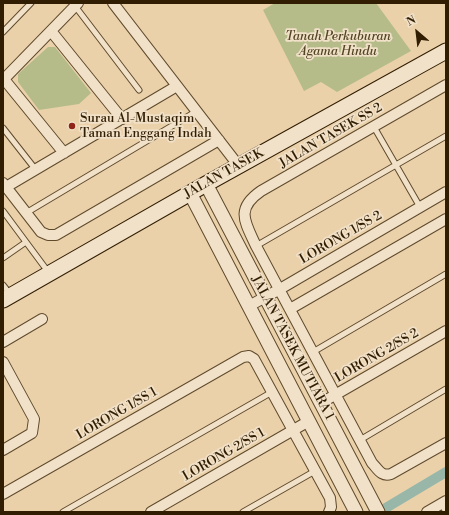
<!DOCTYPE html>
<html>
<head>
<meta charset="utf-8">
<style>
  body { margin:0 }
  #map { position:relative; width:449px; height:515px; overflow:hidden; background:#ead1aa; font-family:"Libre Bodoni",serif }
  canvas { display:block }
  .frame { position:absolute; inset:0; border:4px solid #311d02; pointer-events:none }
  .north { position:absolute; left:397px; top:12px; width:40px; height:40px; -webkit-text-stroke:3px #f1e1c8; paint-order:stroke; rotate:332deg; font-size:11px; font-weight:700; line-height:16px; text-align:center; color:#311d02 }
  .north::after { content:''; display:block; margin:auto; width:14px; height:18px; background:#311d02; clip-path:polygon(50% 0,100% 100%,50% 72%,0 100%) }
</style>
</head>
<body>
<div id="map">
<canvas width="449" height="515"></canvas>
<div class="frame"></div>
<div class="north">N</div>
</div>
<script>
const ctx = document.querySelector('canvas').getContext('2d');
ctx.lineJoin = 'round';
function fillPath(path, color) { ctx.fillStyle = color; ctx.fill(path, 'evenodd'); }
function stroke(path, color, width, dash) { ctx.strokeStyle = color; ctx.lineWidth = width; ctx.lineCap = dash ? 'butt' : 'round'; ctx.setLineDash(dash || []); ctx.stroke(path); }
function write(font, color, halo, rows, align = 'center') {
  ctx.font = font + ' "Libre Bodoni",serif'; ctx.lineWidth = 3.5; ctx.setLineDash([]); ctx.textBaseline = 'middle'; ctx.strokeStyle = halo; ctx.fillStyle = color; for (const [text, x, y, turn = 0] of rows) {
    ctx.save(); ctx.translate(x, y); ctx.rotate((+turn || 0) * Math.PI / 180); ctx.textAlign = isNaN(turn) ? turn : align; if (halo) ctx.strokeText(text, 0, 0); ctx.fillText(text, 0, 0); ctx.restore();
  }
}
fillPath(new Path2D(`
  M275,3h101l35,48 -74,41 -16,-10 -17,9 -41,-81z
  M48,47h7l36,46 -12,11 -40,6 -21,-28v-8z`), '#b5bc8a');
stroke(new Path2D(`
  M379,512l67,-40`), '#98b7a9', 10);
const service = new Path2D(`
  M75,6l64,84
  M3,32l28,-29
  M374,127l46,80
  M3,128l33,42
  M3,211l46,62
  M26,213l171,-102
  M256,246l190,-110
  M3,258l23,-16
  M3,285l8,10
  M313,352l133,-78
  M360,440l86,-51
  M441,503l5,9
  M63,512l209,-120
  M243,512l72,-41`);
const minor = new Path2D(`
  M113,3l125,162
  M51,31l71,88
  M3,78l61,75
  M4,79l74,-76
  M446,85l-185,106c-26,18 -16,31 -5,55l116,217c6,6 9,14 19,11l55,-31
  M3,183l38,49 7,3h8l163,-95
  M6,187l171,-101
  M249,306l31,-17 166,-97
  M290,309l156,-90
  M3,342l39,-23
  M3,362l31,57 -2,14 -29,17
  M321,403l125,-72
  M3,494l240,-137 6,-1 5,3 76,139 1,9 -2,5
  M151,512l158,-91
  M427,512l19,-11`);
const tertiary = new Path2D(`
  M206,184l172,328
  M190,193l166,319`);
const secondary = new Path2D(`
  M3,300l203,-116 240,-133`);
stroke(service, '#5f4a2c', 7);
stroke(minor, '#5f4a2c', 12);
stroke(tertiary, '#5f4a2c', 15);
stroke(secondary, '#311d02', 17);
stroke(service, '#f1e1c8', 5);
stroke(minor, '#f1e1c8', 10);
stroke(tertiary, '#f1e1c8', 13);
stroke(secondary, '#f1e1c8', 15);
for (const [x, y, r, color] of [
  [72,126,4,"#8f2418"]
]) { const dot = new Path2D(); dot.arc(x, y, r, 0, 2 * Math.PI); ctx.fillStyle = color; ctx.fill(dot); stroke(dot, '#f1e1c8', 1.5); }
write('italic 13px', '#524524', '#f1e1c8', [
  ["Tanah Perkuburan",338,37],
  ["Agama Hindu",338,52]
]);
write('13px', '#311d02', '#f1e1c8', [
  ["Surau Al-Mustaqim",80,119],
  ["Taman Enggang Indah",80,134]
], 'left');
write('13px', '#311d02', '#f1e1c8', [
  ["JALAN TASEK SS 2",331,136,-30],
  ["JALAN TASEK",224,174,-29],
  ["LORONG 1/SS 2",341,238,-30],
  ["JALAN TASEK MUTIARA 1",292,348,62],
  ["LORONG 2/SS 2",377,356,-30],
  ["LORONG 1/SS 1",117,414,-30],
  ["LORONG 2/SS 1",224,455,-30]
]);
</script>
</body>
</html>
